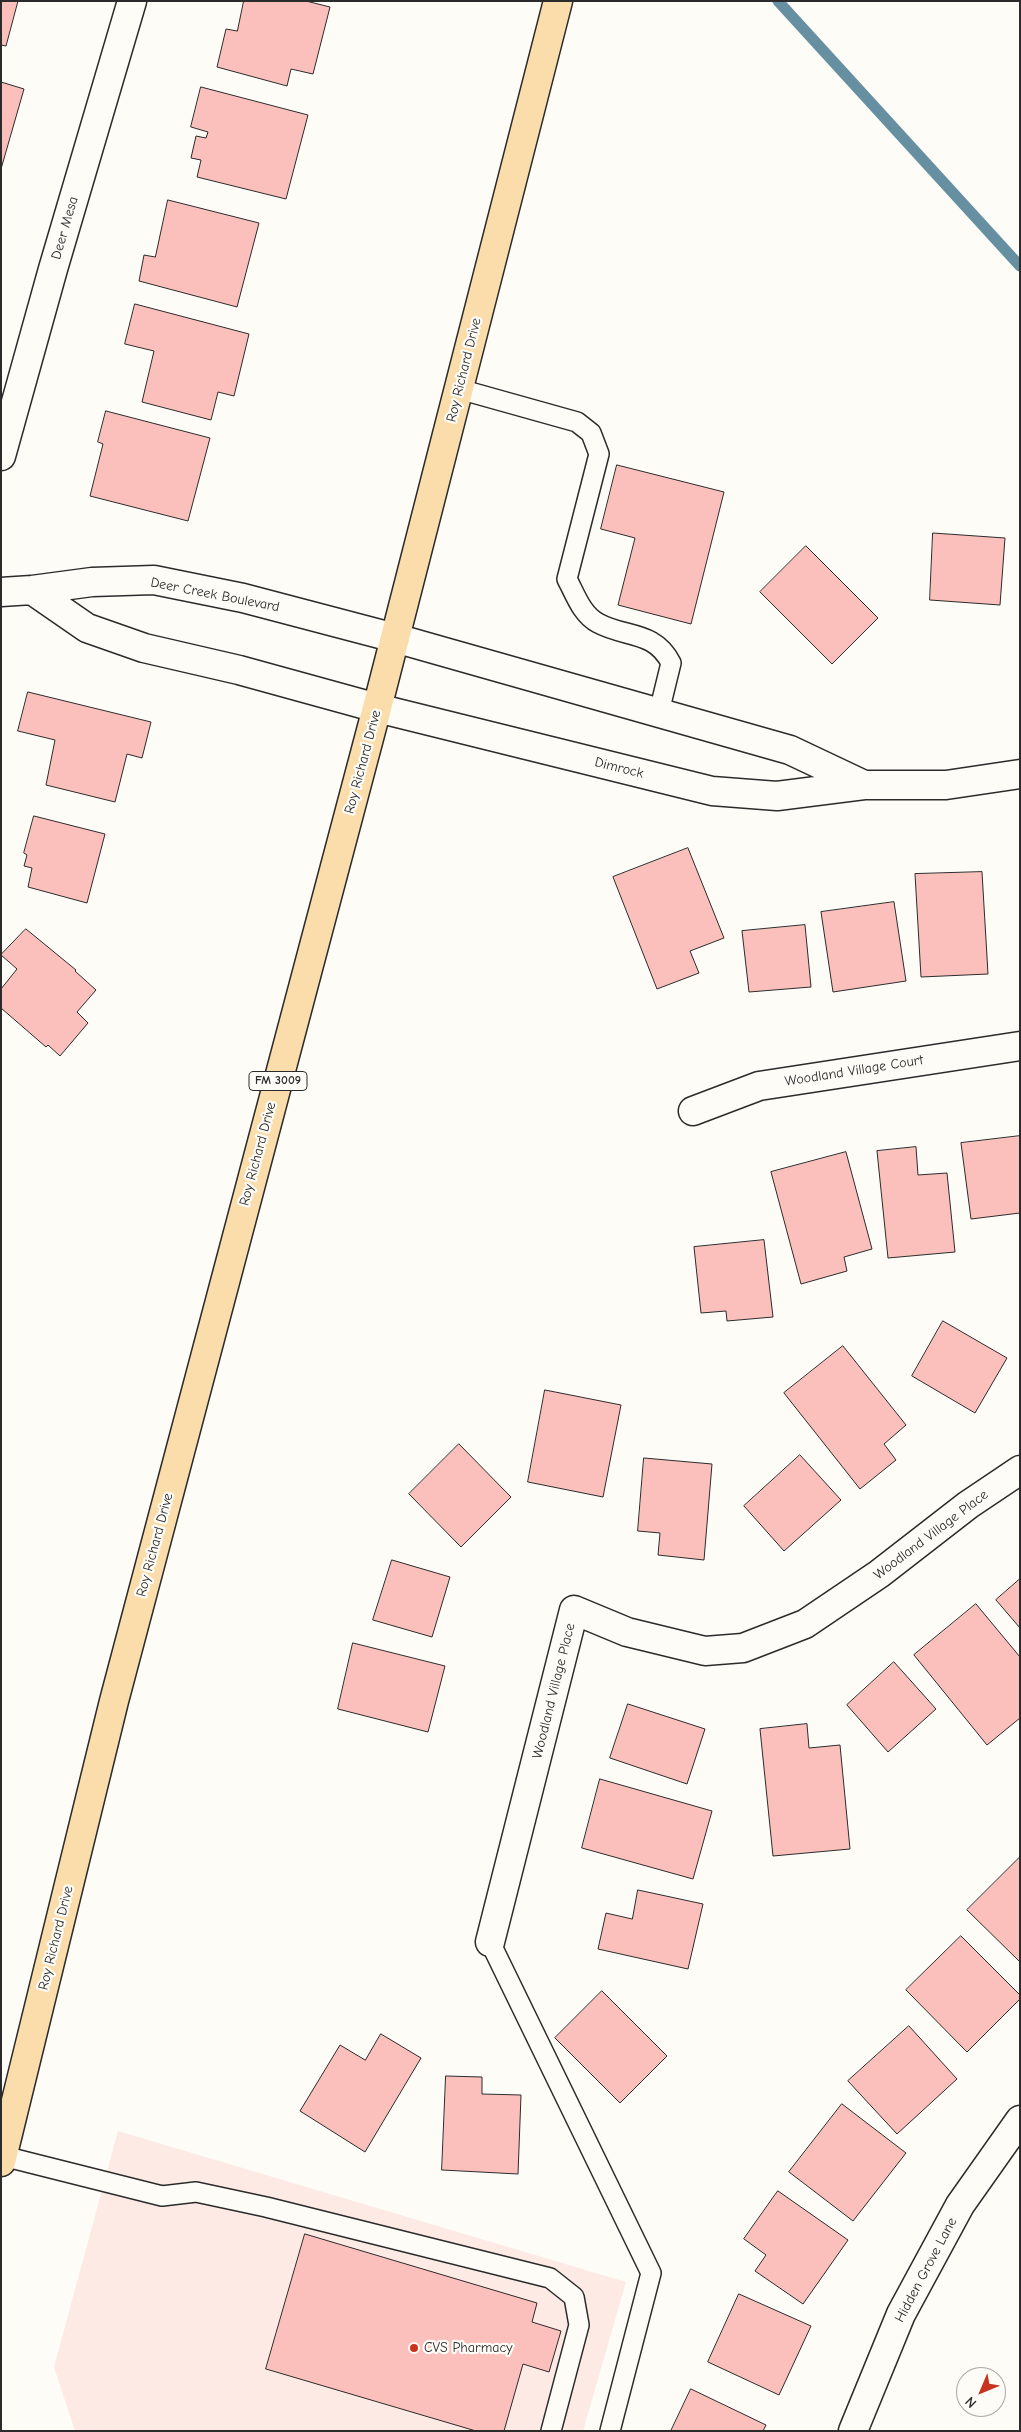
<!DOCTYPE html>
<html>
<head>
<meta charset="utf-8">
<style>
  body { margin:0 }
  #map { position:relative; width:1021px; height:2432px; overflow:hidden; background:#fdfcf7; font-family:"Comic Neue",sans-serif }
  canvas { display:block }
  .frame { position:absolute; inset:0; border:2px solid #2b2b2b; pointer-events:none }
  .north { position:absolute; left:956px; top:2367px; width:50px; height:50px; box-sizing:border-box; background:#fdfcf7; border:1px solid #a9a8a5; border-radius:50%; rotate:225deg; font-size:14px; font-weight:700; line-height:20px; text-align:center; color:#2b2b2b }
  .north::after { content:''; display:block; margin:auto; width:18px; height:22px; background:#c8321e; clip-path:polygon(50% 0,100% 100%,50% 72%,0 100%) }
</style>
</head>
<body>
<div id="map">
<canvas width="1021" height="2432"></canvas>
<div class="frame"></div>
<div class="north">N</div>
</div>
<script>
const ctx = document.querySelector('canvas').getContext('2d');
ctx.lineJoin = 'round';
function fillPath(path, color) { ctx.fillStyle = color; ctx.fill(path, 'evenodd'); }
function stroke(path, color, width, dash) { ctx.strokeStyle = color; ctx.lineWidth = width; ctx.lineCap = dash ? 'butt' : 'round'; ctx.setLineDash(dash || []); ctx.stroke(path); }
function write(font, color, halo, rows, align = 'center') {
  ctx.font = font + ' "Comic Neue",sans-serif'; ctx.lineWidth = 4.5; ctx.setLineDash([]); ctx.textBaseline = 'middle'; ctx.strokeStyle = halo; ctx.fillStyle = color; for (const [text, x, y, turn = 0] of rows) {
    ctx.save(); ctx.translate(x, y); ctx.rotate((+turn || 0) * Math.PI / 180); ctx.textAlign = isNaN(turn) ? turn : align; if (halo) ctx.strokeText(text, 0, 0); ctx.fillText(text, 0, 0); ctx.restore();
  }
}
fillPath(new Path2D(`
  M118,2131l508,151 -43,149h-508l-21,-64z`), '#fdeae5');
stroke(new Path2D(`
  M778,1l242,265`), '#6690a1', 11);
const building = new Path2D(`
  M1,1h17l-12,45 -5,-1z
  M244,1h62l24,6 -17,67 -22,-5 -4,17 -70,-19 9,-38 11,2z
  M1,82l23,7 -23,80z
  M201,87l107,28 -22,84 -89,-22 4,-17 -10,-2 5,-22 10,2 2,-6 -17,-5z
  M168,200l91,23 -22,84 -98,-26 5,-26 11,2z
  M135,304l114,30 -15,62 -16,-4 -7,28 -69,-18 12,-51 -29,-7z
  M106,411l104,27 -22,83 -98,-25 13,-52 -5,-2z
  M617,465l107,27 -33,132 -73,-19 17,-67 -34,-9z
  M933,533l72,5 -5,67 -70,-5z
  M806,546l72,72 -46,46 -72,-72z
  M28,692l123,30 -9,36 -15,-4 -12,48 -69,-17 9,-45 -37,-9z
  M34,816l71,18 -18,69 -59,-16 4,-19 -8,-2 3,-11 -3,-2z
  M688,848l36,90 -34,13 9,22 -42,16 -44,-112z
  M982,872l6,102 -67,3 -6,-103z
  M894,902l12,79 -73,11 -12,-80z
  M805,925l6,62 -62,5 -7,-61z
  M26,929l50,41 -1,1 21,19 -19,22 11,11 -28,33 -12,-11 -2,2 -45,-39v-19l16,-20 -16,-14z
  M1020,1136v77l-49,6 -10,-76z
  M916,1147l2,28 29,-2 8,79 -67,6 -11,-107z
  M846,1152l26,97 -28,8 3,14 -46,13 -30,-112z
  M764,1240l9,77 -46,4 -1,-10 -25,2 -7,-66z
  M943,1321l64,37 -32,55 -63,-37z
  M843,1346l63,79 -22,19 12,16 -36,29 -76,-96z
  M545,1390l76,15 -18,92 -75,-15z
  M459,1444l52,53 -50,50 -52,-53z
  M800,1455l41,45 -57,51 -40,-45z
  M644,1458l68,6 -8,96 -46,-5 2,-22 -22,-2z
  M392,1560l58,17 -18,60 -59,-17z
  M1020,1579v49l-24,-28z
  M976,1604l44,53v61l-33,27 -73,-90z
  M353,1643l92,23 -17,66 -90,-23z
  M894,1662l42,47 -48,43 -41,-47z
  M628,1704l77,25 -18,55 -77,-26z
  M807,1724l2,24 31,-3 10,104 -77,7 -13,-127z
  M600,1779l112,32 -19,68 -111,-31z
  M1020,1857v105l-53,-52z
  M638,1890l65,14 -15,65 -90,-20 8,-36 26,6z
  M961,1936l59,59v4l-53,53 -61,-62z
  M602,1991l65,65 -47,47 -65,-65z
  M909,2026l48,53 -60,55 -49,-53z
  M381,2034l40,24 -56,94 -65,-41 40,-66 25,15z
  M446,2076l36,1v17l39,1 -3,79 -76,-4z
  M842,2104l64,49 -53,68 -64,-49z
  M778,2191l70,49 -45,64 -48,-33 11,-16 -22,-16z
  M305,2234l232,69 -5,19 29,9 -12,41 -26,-8 -19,67h-28l-210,-62z
  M739,2294l72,32 -32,69 -71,-33z
  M691,2389l75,36 -3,6h-92z`);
fillPath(building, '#fcc0bc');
stroke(building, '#2b2b2b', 1);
const lane = new Path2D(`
  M459,389l118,33 14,11 8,21 -32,125c8,15 15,36 31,44 27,15 56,7 73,40l-12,49
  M490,1942l161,331 -41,158
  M3,2156l159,40 34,-4 70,15 284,71 24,19 5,28 -28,106`);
const street = new Path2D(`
  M1,456l52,-187 79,-268
  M395,638l395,112 74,35
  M377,708l335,83 65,5 87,-11h82l74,-11
  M693,1111l66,-25 261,-40
  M490,1942l84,-332 53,22 78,19 38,-3 62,-24 74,-50 89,-69 52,-35
  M853,2431l48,-117 59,-109 60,-85`);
const secondary = new Path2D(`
  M32,590l55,38 57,20 95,22 138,38
  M1,592l31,-2 60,-8 62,-2 89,18 152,40`);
const primary = new Path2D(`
  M1,2162l113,-461 263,-993 181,-707`);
stroke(lane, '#2b2b2b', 22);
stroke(street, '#2b2b2b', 31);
stroke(secondary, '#2b2b2b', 31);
stroke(primary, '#2b2b2b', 31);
stroke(lane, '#fdfcf7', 19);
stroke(street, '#fdfcf7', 28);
stroke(secondary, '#fdfcf7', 28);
stroke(primary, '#faddab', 28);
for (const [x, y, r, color] of [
  [414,2348,5,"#c8321e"]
]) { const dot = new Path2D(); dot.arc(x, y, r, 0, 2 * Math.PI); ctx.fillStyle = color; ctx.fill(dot); stroke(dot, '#fdfcf7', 2); }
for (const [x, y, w] of [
  [278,1081,58]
]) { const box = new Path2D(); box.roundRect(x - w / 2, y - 9.5, w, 19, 4); ctx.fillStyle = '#fdfcf7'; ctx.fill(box); stroke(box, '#2b2b2b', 1); }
write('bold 12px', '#2b2b2b', null, [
  ["FM 3009",278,1081]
]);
write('14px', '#2b2b2b', '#fdfcf7', [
  ["Deer Mesa",65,228,-74],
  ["Roy Richard Drive",464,370,-76],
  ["Deer Creek Boulevard",215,595,11],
  ["Roy Richard Drive",363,762,-75],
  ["Dimrock",619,768,14],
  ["Woodland Village Court",854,1071,-9],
  ["Roy Richard Drive",258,1154,-75],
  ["Woodland Village Place",931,1535,-37],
  ["Roy Richard Drive",155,1545,-75],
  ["Woodland Village Place",554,1691,-76],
  ["Roy Richard Drive",56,1938,-76],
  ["Hidden Grove Lane",926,2270,-62]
]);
write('14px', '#2b2b2b', '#fdfcf7', [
  ["CVS Pharmacy",424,2348]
], 'left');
</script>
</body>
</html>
